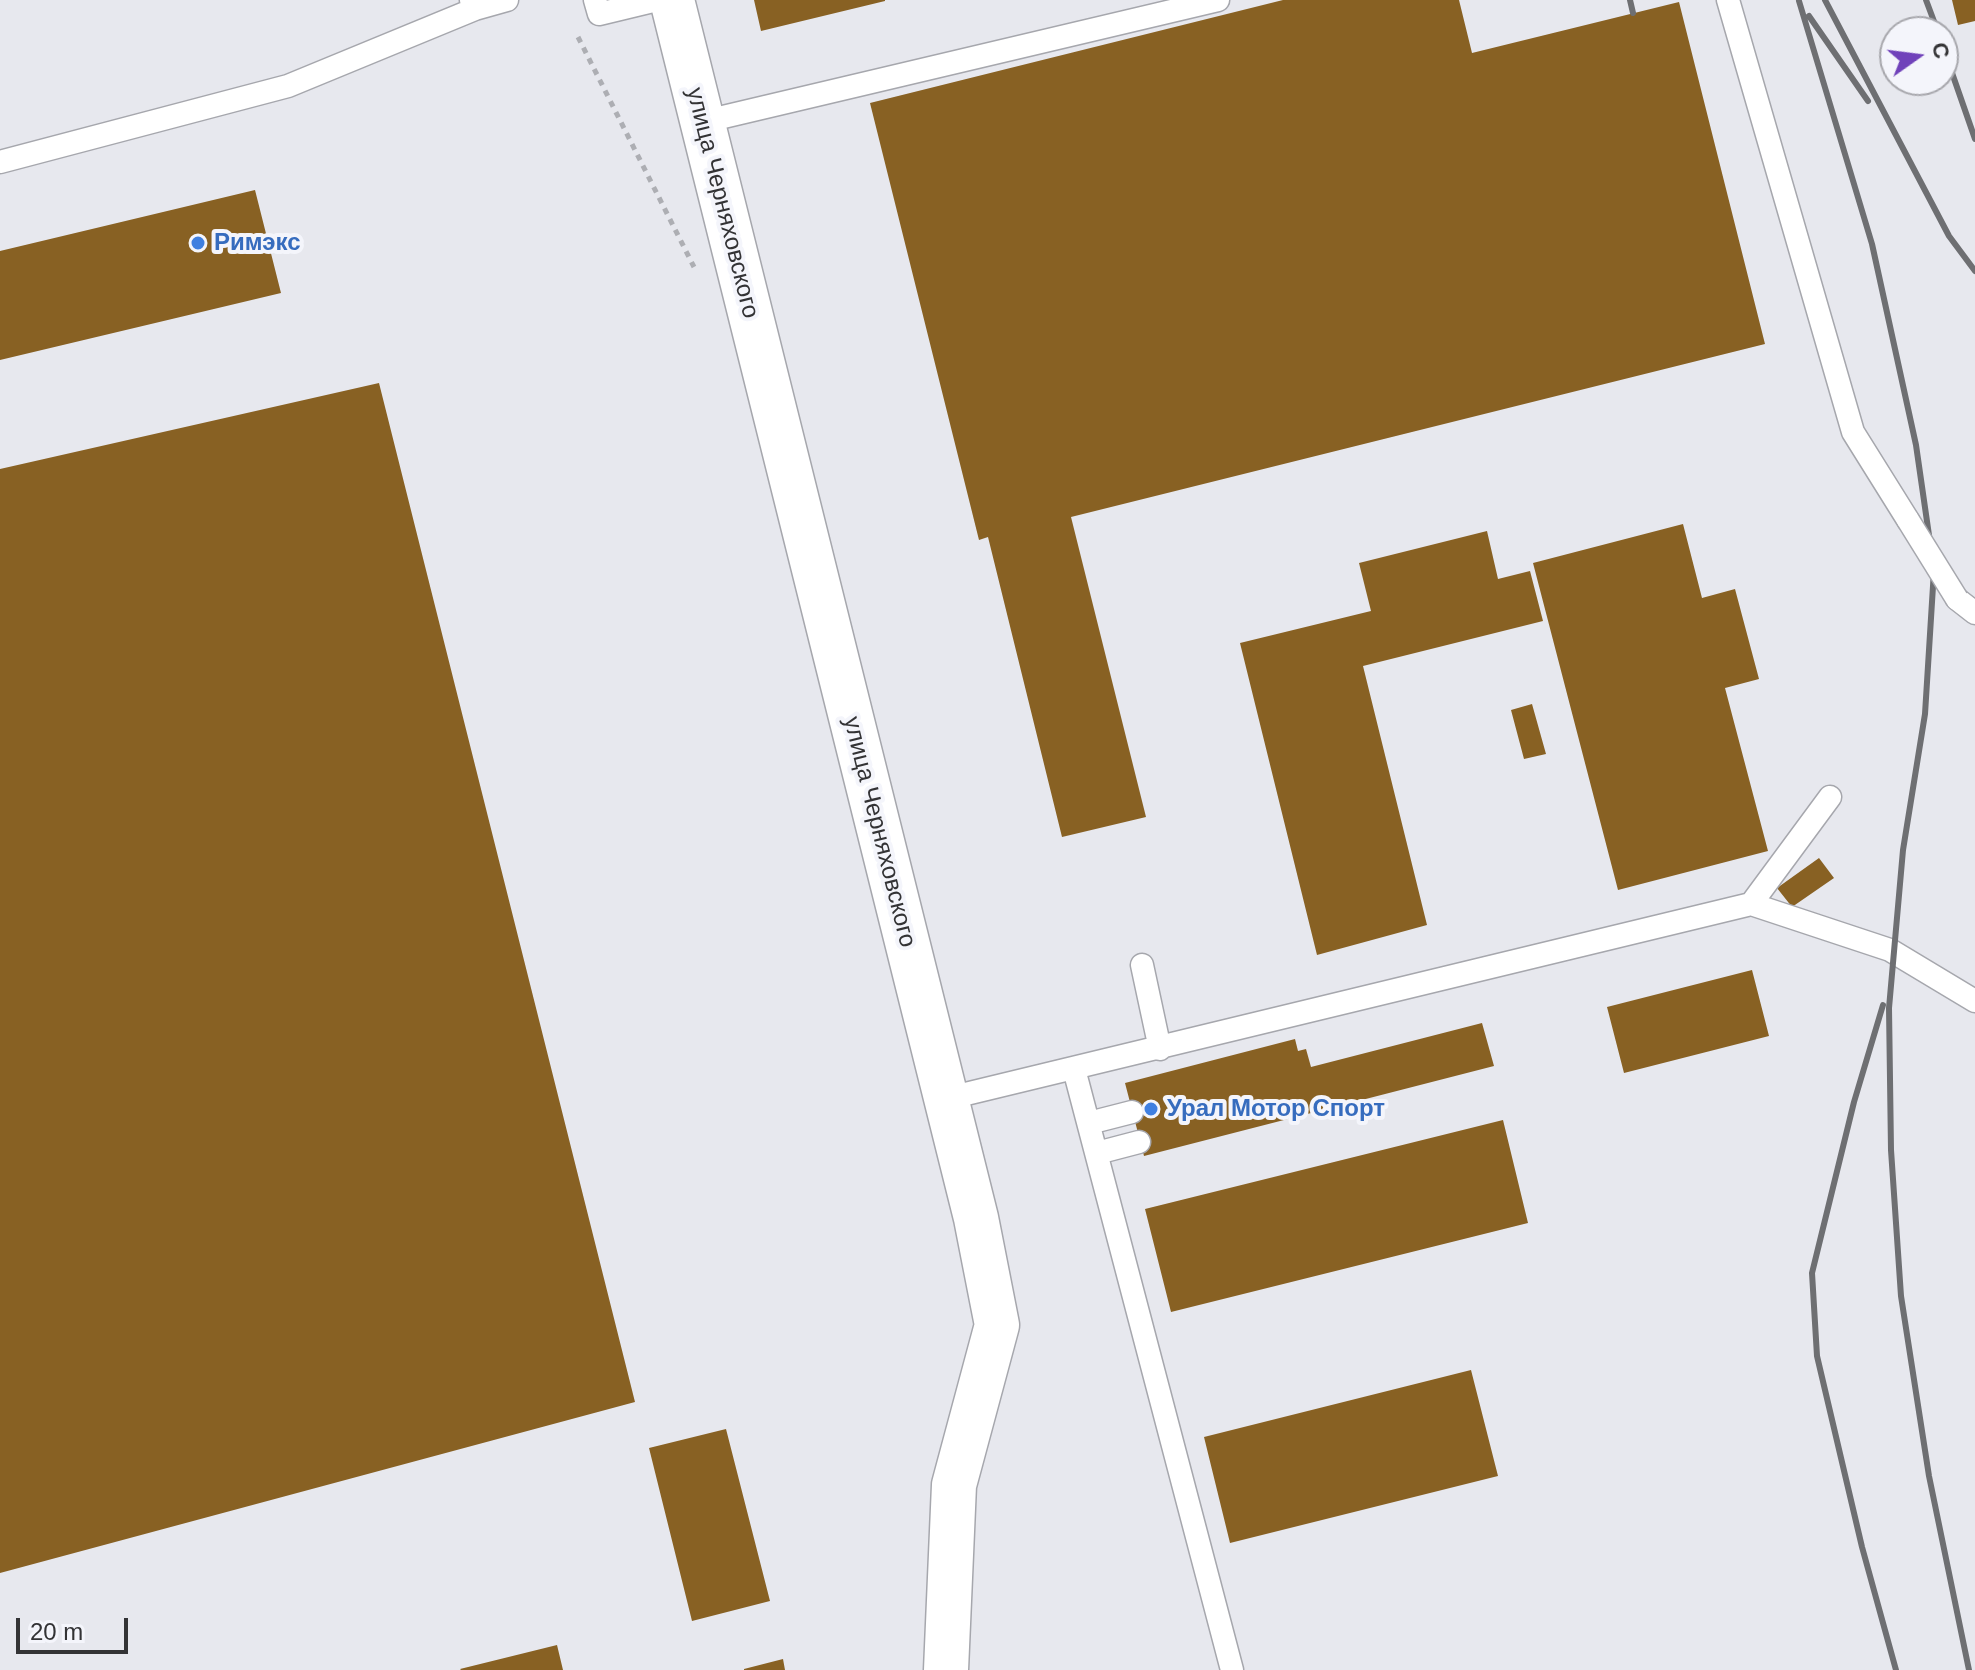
<!DOCTYPE html>
<html>
<head>
<meta charset="utf-8">
<style>
  body { margin:0 }
  #map { position:relative; width:1975px; height:1670px; overflow:hidden; background:#e7e8ee; font-family:Arial,sans-serif }
  canvas { display:block }
  .north { position:absolute; left:1879px; top:16px; width:80px; height:80px; box-sizing:border-box; background:#f4f5fb; border:2px solid #a7a7ac; border-radius:50%; rotate:76deg; font-size:22px; font-weight:700; line-height:32px; text-align:center; color:#333335 }
  .north::after { content:''; display:block; margin:auto; width:28px; height:36px; background:#7042ba; clip-path:polygon(50% 0,100% 100%,50% 72%,0 100%) }
  .scale { position:absolute; left:16px; top:1618px; width:112px; height:36px; box-sizing:border-box; border:4px solid #333335; border-top:0; padding-left:10px; font-size:24px; line-height:28px; white-space:nowrap; color:#333335; -webkit-text-stroke:6px #f4f5fb; paint-order:stroke }
</style>
</head>
<body>
<div id="map">
<canvas width="1975" height="1670"></canvas>
<div class="north">С</div>
<div class="scale">20 m</div>
</div>
<script>
const ctx = document.querySelector('canvas').getContext('2d');
ctx.lineJoin = 'round';
function fillPath(path, color) { ctx.fillStyle = color; ctx.fill(path, 'evenodd'); }
function stroke(path, color, width, dash) { ctx.strokeStyle = color; ctx.lineWidth = width; ctx.lineCap = dash ? 'butt' : 'round'; ctx.setLineDash(dash || []); ctx.stroke(path); }
function write(font, color, halo, rows, align = 'center') {
  ctx.font = font + ' Arial,sans-serif'; ctx.lineWidth = 8; ctx.setLineDash([]); ctx.textBaseline = 'middle'; ctx.strokeStyle = halo; ctx.fillStyle = color; for (const [text, x, y, turn = 0] of rows) {
    ctx.save(); ctx.translate(x, y); ctx.rotate((+turn || 0) * Math.PI / 180); ctx.textAlign = isNaN(turn) ? turn : align; if (halo) ctx.strokeText(text, 0, 0); ctx.fillText(text, 0, 0); ctx.restore();
  }
}
fillPath(new Path2D(`
  M754,0h131v1l-124,30z
  M1283,0h176l13,53 207,-51 86,342 -694,173 75,300 -84,20 -74,-300 -9,3 -109,-437z
  M1952,0h23v21l-17,4z
  M255,190l26,103 -281,67v-109z
  M379,383l256,1019 -635,171v-1104z
  M1683,524l19,74 33,-9 24,90 -34,9 43,163 -150,39 -85,-327z
  M1487,531l11,48 32,-8 13,50 -180,45 64,259 -110,30 -77,-312 131,-32 -12,-48z
  M1532,704l14,50 -22,5 -13,-49z
  M1819,858l15,20 -42,29 -15,-19z
  M1752,970l17,66 -145,37 -17,-66z
  M1482,1023l12,43 -350,90 -19,-73 170,-44 3,12 8,-2 5,18z
  M1503,1120l25,103 -357,89 -26,-103z
  M1471,1370l27,106 -268,67 -26,-106z
  M726,1429l44,172 -78,20 -43,-173z
  M557,1645l6,25h-102l-1,-1z
  M783,1659l2,11h-41v-1z`), '#886123');
const service = new Path2D(`
  M471,0l4,9 32,-9
  M595,0l4,14 58,-14
  M1728,0l125,432 55,88
  M702,122l516,-122
  M0,162l288,-76 187,-77
  M1957,599l18,14
  M1751,904l79,-107
  M1142,965l18,84
  M1074,1069l158,601
  M945,1099l806,-195 139,46 85,51
  M1089,1123l43,-11
  M1097,1153l42,-11`);
const minor = new Path2D(`
  M672,0l304,1218 21,107 -43,160 -8,185`);
stroke(service, '#a6a7ad', 25);
stroke(minor, '#a6a7ad', 47);
stroke(new Path2D(`
  M578,37l116,230`), '#adaeb3', 5, [6, 6]);
stroke(service, '#fff', 22);
stroke(minor, '#fff', 44);
stroke(new Path2D(`
  M1630,0l3,13
  M1825,0l124,236 26,35
  M1926,0l12,32
  M1799,1l73,243 44,201 18,125 -9,144 -22,136 -14,158 2,142 10,146 28,180 40,194
  M1809,16l59,85
  M1943,47l32,92
  M1883,1005l-29,97 -42,171 5,83 45,191 34,123`), '#6e6f72', 6);
const serviceBridge = new Path2D(`
  M1908,520l49,79`);
stroke(serviceBridge, '#a6a7ad', 25, []);
stroke(serviceBridge, '#fff', 22);
for (const [x, y, r, color] of [
  [198,243,8,"#3f7fe0"],
  [1151,1109,8,"#3f7fe0"]
]) { const dot = new Path2D(); dot.arc(x, y, r, 0, 2 * Math.PI); ctx.fillStyle = color; ctx.fill(dot); stroke(dot, '#f4f5fb', 3); }
write('24px', '#333335', '#f4f5fb', [
  ["улица Черняховского",722,203,76],
  ["улица Черняховского",879,832,76]
]);
write('bold 24px', '#366cbe', '#f4f5fb', [
  ["Римэкс",214,243],
  ["Урал Мотор Спорт",1167,1109]
], 'left');
</script>
</body>
</html>
